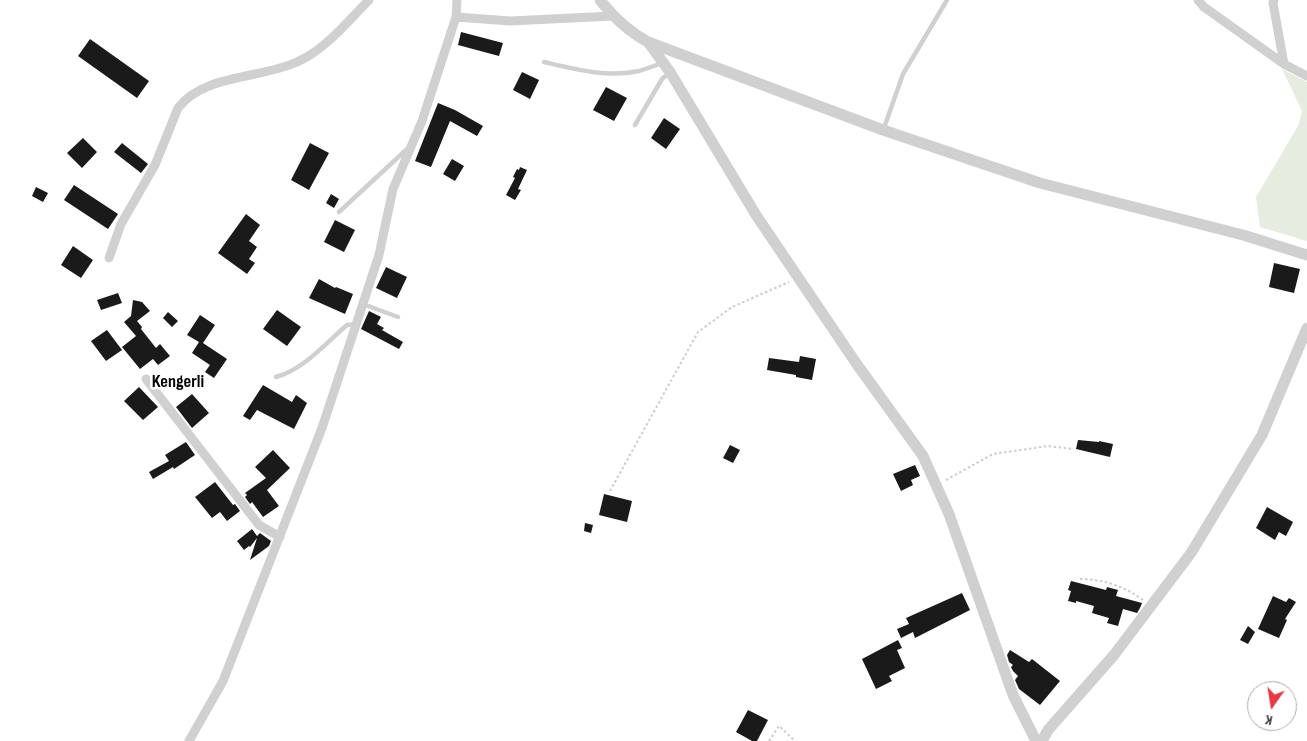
<!DOCTYPE html>
<html>
<head>
<meta charset="utf-8">
<style>
  body { margin:0 }
  #map { position:relative; width:1307px; height:741px; overflow:hidden; background:#fff; font-family:"Sofia Sans Condensed",sans-serif }
  canvas { display:block }
  .north { position:absolute; left:1247px; top:681px; width:50px; height:50px; box-sizing:border-box; background:#fff; border:1px solid #adadad; border-radius:50%; rotate:193deg; font-size:14px; font-weight:700; line-height:20px; text-align:center; color:#333 }
  .north::after { content:''; display:block; margin:auto; width:18px; height:22px; background:#e63946; clip-path:polygon(50% 0,100% 100%,50% 72%,0 100%) }
</style>
</head>
<body>
<div id="map">
<canvas width="1307" height="741"></canvas>
<div class="north">K</div>
</div>
<script>
const ctx = document.querySelector('canvas').getContext('2d');
ctx.lineJoin = 'round';
function fillPath(path, color) { ctx.fillStyle = color; ctx.fill(path, 'evenodd'); }
function stroke(path, color, width, dash) { ctx.strokeStyle = color; ctx.lineWidth = width; ctx.lineCap = dash ? 'butt' : 'round'; ctx.setLineDash(dash || []); ctx.stroke(path); }
function write(font, color, halo, rows, align = 'center') {
  ctx.font = font + ' "Sofia Sans Condensed",sans-serif'; ctx.lineWidth = 5; ctx.setLineDash([]); ctx.textBaseline = 'middle'; ctx.strokeStyle = halo; ctx.fillStyle = color; for (const [text, x, y, turn = 0] of rows) {
    ctx.save(); ctx.translate(x, y); ctx.rotate((+turn || 0) * Math.PI / 180); ctx.textAlign = isNaN(turn) ? turn : align; if (halo) ctx.strokeText(text, 0, 0); ctx.fillText(text, 0, 0); ctx.restore();
  }
}
fillPath(new Path2D(`
  M1282,69l25,13v159l-47,-14 -4,-30 42,-71 4,-15z`), '#e6ecdf');
fillPath(new Path2D(`
  M461,32l42,11 -4,13 -41,-11z
  M90,39l59,42 -12,17 -59,-42z
  M522,72l17,8 -9,19 -17,-9z
  M606,87l21,11 -13,23 -21,-11z
  M438,103l17,7 28,16 -6,10 -27,-15 -19,46 -16,-6z
  M664,118l16,11 -14,20 -15,-11z
  M83,138l14,14 -15,16 -15,-15z
  M122,143l26,21 -7,9 -27,-21z
  M310,143l19,10 -20,37 -18,-10z
  M452,159l12,7 -9,15 -12,-7z
  M520,167l7,3 -9,19 3,1 -6,10 -9,-5 9,-17 -2,-1 4,-8 2,1z
  M74,185l44,29 -10,15 -44,-29z
  M36,187l12,6 -5,9 -11,-6z
  M331,194l8,5 -5,9 -8,-5z
  M246,214l14,11 -11,16 8,6 -8,12 6,4 -8,11 -29,-21z
  M335,220l20,10 -11,22 -20,-10z
  M73,246l20,14 -12,18 -20,-13z
  M1274,263l26,6 -6,24 -25,-6z
  M386,267l21,10 -10,21 -21,-10z
  M319,279l16,9 1,-1 17,7 -8,20 -36,-16z
  M118,293l4,10 -21,7 -4,-10z
  M133,300l9,2 8,9 -13,10 5,6 -1,2 15,19 4,-4 10,12 -12,9 -5,-6 -13,10 -18,-22 14,-11 -12,-14 7,-6z
  M277,310l24,17 -14,19 -24,-17z
  M369,311l12,6 -4,7 7,4 -2,2 21,12 -4,7 -38,-20z
  M168,312l10,9 -6,6 -9,-9z
  M200,315l15,10 -12,18 24,16 -13,19 -9,-6 5,-7 -18,-12 7,-11 -12,-7z
  M107,330l15,20 -16,11 -15,-20z
  M800,356l16,3 -4,21 -16,-3v-2l-29,-5 2,-12 30,4z
  M263,385l29,17 4,-7 11,8 -13,26 -37,-19 -7,10 -7,-4z
  M139,387l19,20 -15,13 -19,-19z
  M192,394l17,19 -17,15 -16,-21z
  M1078,440l21,2v-1l14,3 -3,13 -34,-8z
  M186,442l9,13 -21,14 -1,-2 -20,12 -4,-7 20,-11 -4,-6z
  M730,445l10,5 -7,13 -10,-5z
  M273,450l17,18 -23,22 12,16 -16,11 -11,-15 -2,2 -5,-7 2,-2 -2,-2 21,-15 -11,-11z
  M915,465l5,11 -9,4 2,5 -12,6 -8,-17z
  M215,482l18,23 2,-1 5,7 -13,10 -7,-9 -8,6 -17,-21z
  M604,494l28,7 -5,21 -28,-7z
  M1267,507l26,15 -7,14 -7,-4 -4,8 -19,-12z
  M585,523l8,2 -2,8 -7,-2z
  M252,529l5,7 3,-3 11,8 -2,5 -19,14 7,-22 -7,9 -1,-1 -5,4 -7,-9z
  M1071,581l35,9 1,-3 11,3 -2,6 26,7 -2,5 -3,5 -14,-4 -5,17 -11,-3 2,-5 -17,-5 2,-7 -18,-5v2l-8,-2 3,-10 -3,-1z
  M962,593l8,17 -55,28 -2,-6 -12,6 -4,-9 12,-5 -3,-6z
  M1273,596l13,6 3,-4 7,4 -11,17 2,1 -8,18 -21,-9z
  M1248,626l7,6 -7,12 -8,-4z
  M898,640l4,8 -5,2 8,18 -16,8 3,5 -16,8 -14,-30z
  M1010,650l19,12 3,-3 28,22 -20,24 -21,-16 -4,-9 3,-4 -5,-5 -2,-4 2,-2 -4,-3 -2,-7z
  M748,710l20,10 -11,21h-5l-16,-9z`), '#1a1a1a');
stroke(new Path2D(`
  M946,480l47,-26 55,-8 25,3
  M610,491l88,-159 34,-25 57,-25
  M1080,579c23,0 44,7 63,21
  M769,741l10,-15 16,15`), '#cdcdcd', 2, [2.5, 2.5]);
stroke(new Path2D(`
  M544,62c30,7 64,16 95,9 7,-2 15,-5 23,-8
  M635,125l27,-46 7,-6
  M884,128l19,-54 44,-74
  M339,212l68,-63
  M363,304l35,13
  M276,377c28,-8 49,-33 71,-52l9,-1`), '#d0d0d0', 4.5);
stroke(new Path2D(`
  M1198,0l6,7 80,57
  M1274,0l-1,3 11,61 23,12
  M456,17l54,4 103,-5
  M109,258l12,-34 34,-59 23,-57c26,-34 82,-29 119,-46 28,-12 50,-40 72,-62
  M146,379l113,146 21,12
  M189,741l34,-60 99,-253 57,-173 14,-66 29,-68 34,-104 1,-17`), '#d0d0d0', 9);
stroke(new Path2D(`
  M600,0c14,18 28,31 48,42l235,88 157,53 203,52 64,20
  M648,42l22,30 86,143 100,148 67,93 26,58 64,181 23,46
  M1042,741l6,-11 66,-75 77,-102 71,-118 45,-107`), '#d0d0d0', 11);
write('bold 18px', '#000', '#fff', [
  ["Kengerli",178,382]
]);
</script>
</body>
</html>
